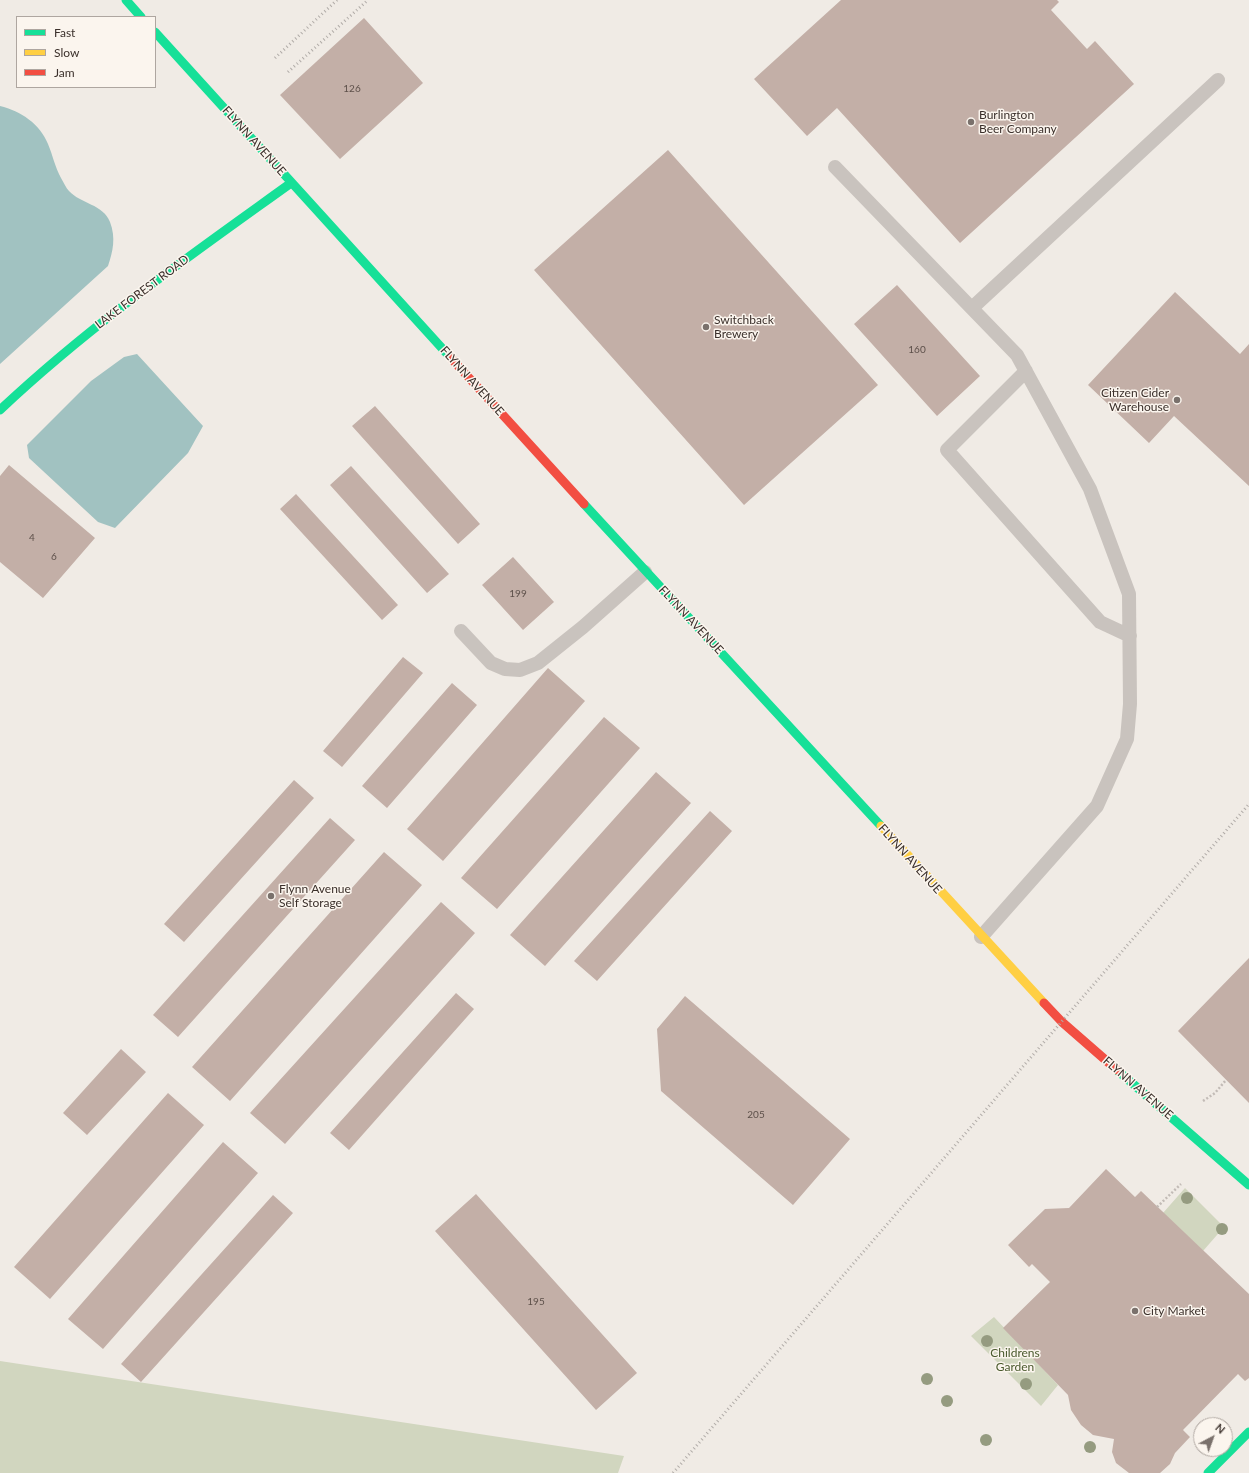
<!DOCTYPE html>
<html>
<head>
<meta charset="utf-8">
<style>
  body { margin:0 }
  #map { position:relative; width:1249px; height:1473px; overflow:hidden; background:#f0ebe5; font-family:Lato,sans-serif }
  canvas { display:block }
  .legend { position:absolute; left:16px; top:16px; width:140px; height:72px; box-sizing:border-box; background:#fbf5ee; border:1px solid #aea6a0; margin:0; padding:5px 7px; list-style:none; font-size:12px; color:#3b302b }
  .legend li { display:flex; align-items:center; gap:8px; height:20px }
  .legend b { width:20px; border:1px solid #aea6a0 }
  .north { position:absolute; left:1193px; top:1417px; width:40px; height:40px; box-sizing:border-box; background:#fbf5ee; border:1px solid #aea6a0; border-radius:50%; rotate:41deg; font-size:11px; font-weight:700; line-height:16px; text-align:center; color:#3b302b }
  .north::after { content:''; display:block; margin:auto; width:14px; height:18px; background:#7a716c; clip-path:polygon(50% 0,100% 100%,50% 72%,0 100%) }
</style>
</head>
<body>
<div id="map">
<canvas width="1249" height="1473"></canvas>
<ul class="legend">
<li><b style="height:5px;background:#16e098"></b>Fast</li>
<li><b style="height:5px;background:#ffcf43"></b>Slow</li>
<li><b style="height:5px;background:#f24e42"></b>Jam</li>
</ul>
<div class="north">N</div>
</div>
<script>
const ctx = document.querySelector('canvas').getContext('2d');
ctx.lineJoin = 'round';
function fillPath(path, color) { ctx.fillStyle = color; ctx.fill(path, 'evenodd'); }
function stroke(path, color, width, dash) { ctx.strokeStyle = color; ctx.lineWidth = width; ctx.lineCap = dash ? 'butt' : 'round'; ctx.setLineDash(dash || []); ctx.stroke(path); }
function write(font, color, halo, rows, align = 'center') {
  ctx.font = font + ' Lato,sans-serif'; ctx.lineWidth = 3; ctx.setLineDash([]); ctx.textBaseline = 'middle'; ctx.strokeStyle = halo; ctx.fillStyle = color; for (const [text, x, y, turn = 0] of rows) {
    ctx.save(); ctx.translate(x, y); ctx.rotate((+turn || 0) * Math.PI / 180); ctx.textAlign = isNaN(turn) ? turn : align; if (halo) ctx.strokeText(text, 0, 0); ctx.fillText(text, 0, 0); ctx.restore();
  }
}
fillPath(new Path2D(`
  M1185,1188l39,39 -21,24 -40,-38z
  M994,1317l64,68 -17,21 -70,-70z
  M0,1361l624,95 -6,17h-618z`), '#d1d6bf');
fillPath(new Path2D(`
  M0,106c21,5 40,18 48,38 5,12 7,23 13,34 3,5 5,10 8,13 12,13 34,13 41,31 6,16 3,29 -2,44l-108,98z
  M137,354l66,72 -15,27 -73,75 -17,-6 -69,-64 -2,-13 64,-64 33,-24z`), '#a1c2c1');
fillPath(new Path2D(`
  M841,0h216l2,2 -8,8 36,39 8,-8 39,43 -174,159 -123,-135 -30,28 -53,-57z
  M364,18l59,65 -83,76 -60,-64z
  M668,150l210,235 -134,120 -210,-235z
  M897,285l83,91 -43,40 -83,-92z
  M1175,292l65,62 9,-10v142l-75,-70 -25,27 -61,-58z
  M375,406l105,118 -22,20 -106,-118z
  M9,465l86,73 -52,60 -43,-36v-86z
  M351,466l98,108 -22,19 -97,-108z
  M296,494l102,111 -16,15 -102,-111z
  M513,557l41,45 -31,28 -41,-45z
  M403,657l20,16 -81,94 -19,-16z
  M548,668l37,33 -142,160 -36,-32z
  M452,683l25,22 -90,103 -25,-22z
  M604,717l36,31 -143,161 -36,-31z
  M656,772l35,31 -146,163 -35,-31z
  M294,780l20,18 -130,144 -20,-18z
  M710,811l22,20 -135,150 -23,-20z
  M330,818l25,22 -177,197 -25,-22z
  M384,852l38,33 -192,216 -38,-34z
  M441,902l34,31 -190,211 -35,-31z
  M1249,958v145l-71,-72z
  M456,993l18,16 -125,141 -19,-17z
  M685,996l165,143 -57,66 -132,-114 -4,-62z
  M121,1049l25,23 -59,63 -24,-22z
  M168,1093l36,32 -154,174 -36,-32z
  M223,1142l35,31 -155,176 -35,-30z
  M1106,1169l29,28 6,-6 108,103v84l-4,3 -7,-7 -55,56 7,7 -15,16 -5,11 -10,9h-31l-13,-10 -4,-11 2,-13 -21,-4 -12,-10 -10,-15 -3,-15 -65,-67 47,-46 -18,-18 -3,3 -21,-22 37,-36 24,-1z
  M476,1194l161,179 -41,37 -161,-179z
  M273,1195l20,18 -152,169 -20,-18z`), '#c3afa7');
stroke(new Path2D(`
  M1203,1101l12,-8 11,-13
  M1157,1207l24,-23`), '#c2bbb6', 2.5, [2, 2]);
stroke(new Path2D(`
  M835,167l182,188 73,134 39,105 1,110 -3,35 -30,67 -116,131
  M972,308l246,-228
  M1026,371l-79,79 153,172 30,14
  M461,631l30,32 14,6 15,1 18,-7 45,-36 62,-55`), '#c9c3be', 14);
stroke(new Path2D(`
  M126,0l15,17
  M155,32l295,325
  M0,410c90,-85 191,-155 291,-227
  M584,504l297,322
  M1117,1070l132,115
  M1208,1473l41,-41`), '#16e098', 9);
stroke(new Path2D(`
  M881,826l163,177`), '#ffcf43', 9);
stroke(new Path2D(`
  M450,357l134,147
  M1044,1003l18,19 55,48`), '#f24e42', 9);
stroke(new Path2D(`
  M275,58l62,-58
  M288,72l80,-72
  M673,1473l576,-669`), '#b1aca8', 3, [1, 3]);
ctx.fillStyle = '#959b80';
for (const [x, y] of [
  [1187,1198],
  [1222,1229],
  [987,1341],
  [927,1379],
  [1026,1384],
  [947,1401],
  [986,1440],
  [1090,1447]
]) { ctx.beginPath(); ctx.arc(x, y, 6, 0, 2 * Math.PI); ctx.fill(); }
for (const [x, y, r, color] of [
  [971,122,4,"#7a716c"],
  [706,327,4,"#7a716c"],
  [1177,400,4,"#7a716c"],
  [271,896,4,"#7a716c"],
  [1135,1311,4,"#7a716c"]
]) { const dot = new Path2D(); dot.arc(x, y, r, 0, 2 * Math.PI); ctx.fillStyle = color; ctx.fill(dot); stroke(dot, '#fbf5ee', 1.5); }
write('10px', '#5d504a', null, [
  ["126",352,89],
  ["160",917,350],
  ["4",32,538],
  ["6",54,557],
  ["199",518,594],
  ["205",756,1115],
  ["195",536,1302]
]);
write('12px', '#3b302b', '#fbf5ee', [
  ["Burlington",979,115],
  ["Beer Company",979,129],
  ["Switchback",714,320],
  ["Brewery",714,334],
  ["Citizen Cider",1169,393,"right"],
  ["Warehouse",1169,407,"right"],
  ["Flynn Avenue",279,889],
  ["Self Storage",279,903],
  ["City Market",1143,1311]
], 'left');
write('12px', '#3b302b', '#fbf5ee', [
  ["FLYNN AVENUE",254,141,48],
  ["LAKE FOREST ROAD",142,292,-37],
  ["FLYNN AVENUE",472,381,48],
  ["FLYNN AVENUE",691,620,47],
  ["FLYNN AVENUE",910,859,48],
  ["FLYNN AVENUE",1138,1088,41]
]);
write('12px', '#4a5a2e', '#fbf5ee', [
  ["Childrens",1015,1353],
  ["Garden",1015,1367]
]);
</script>
</body>
</html>
